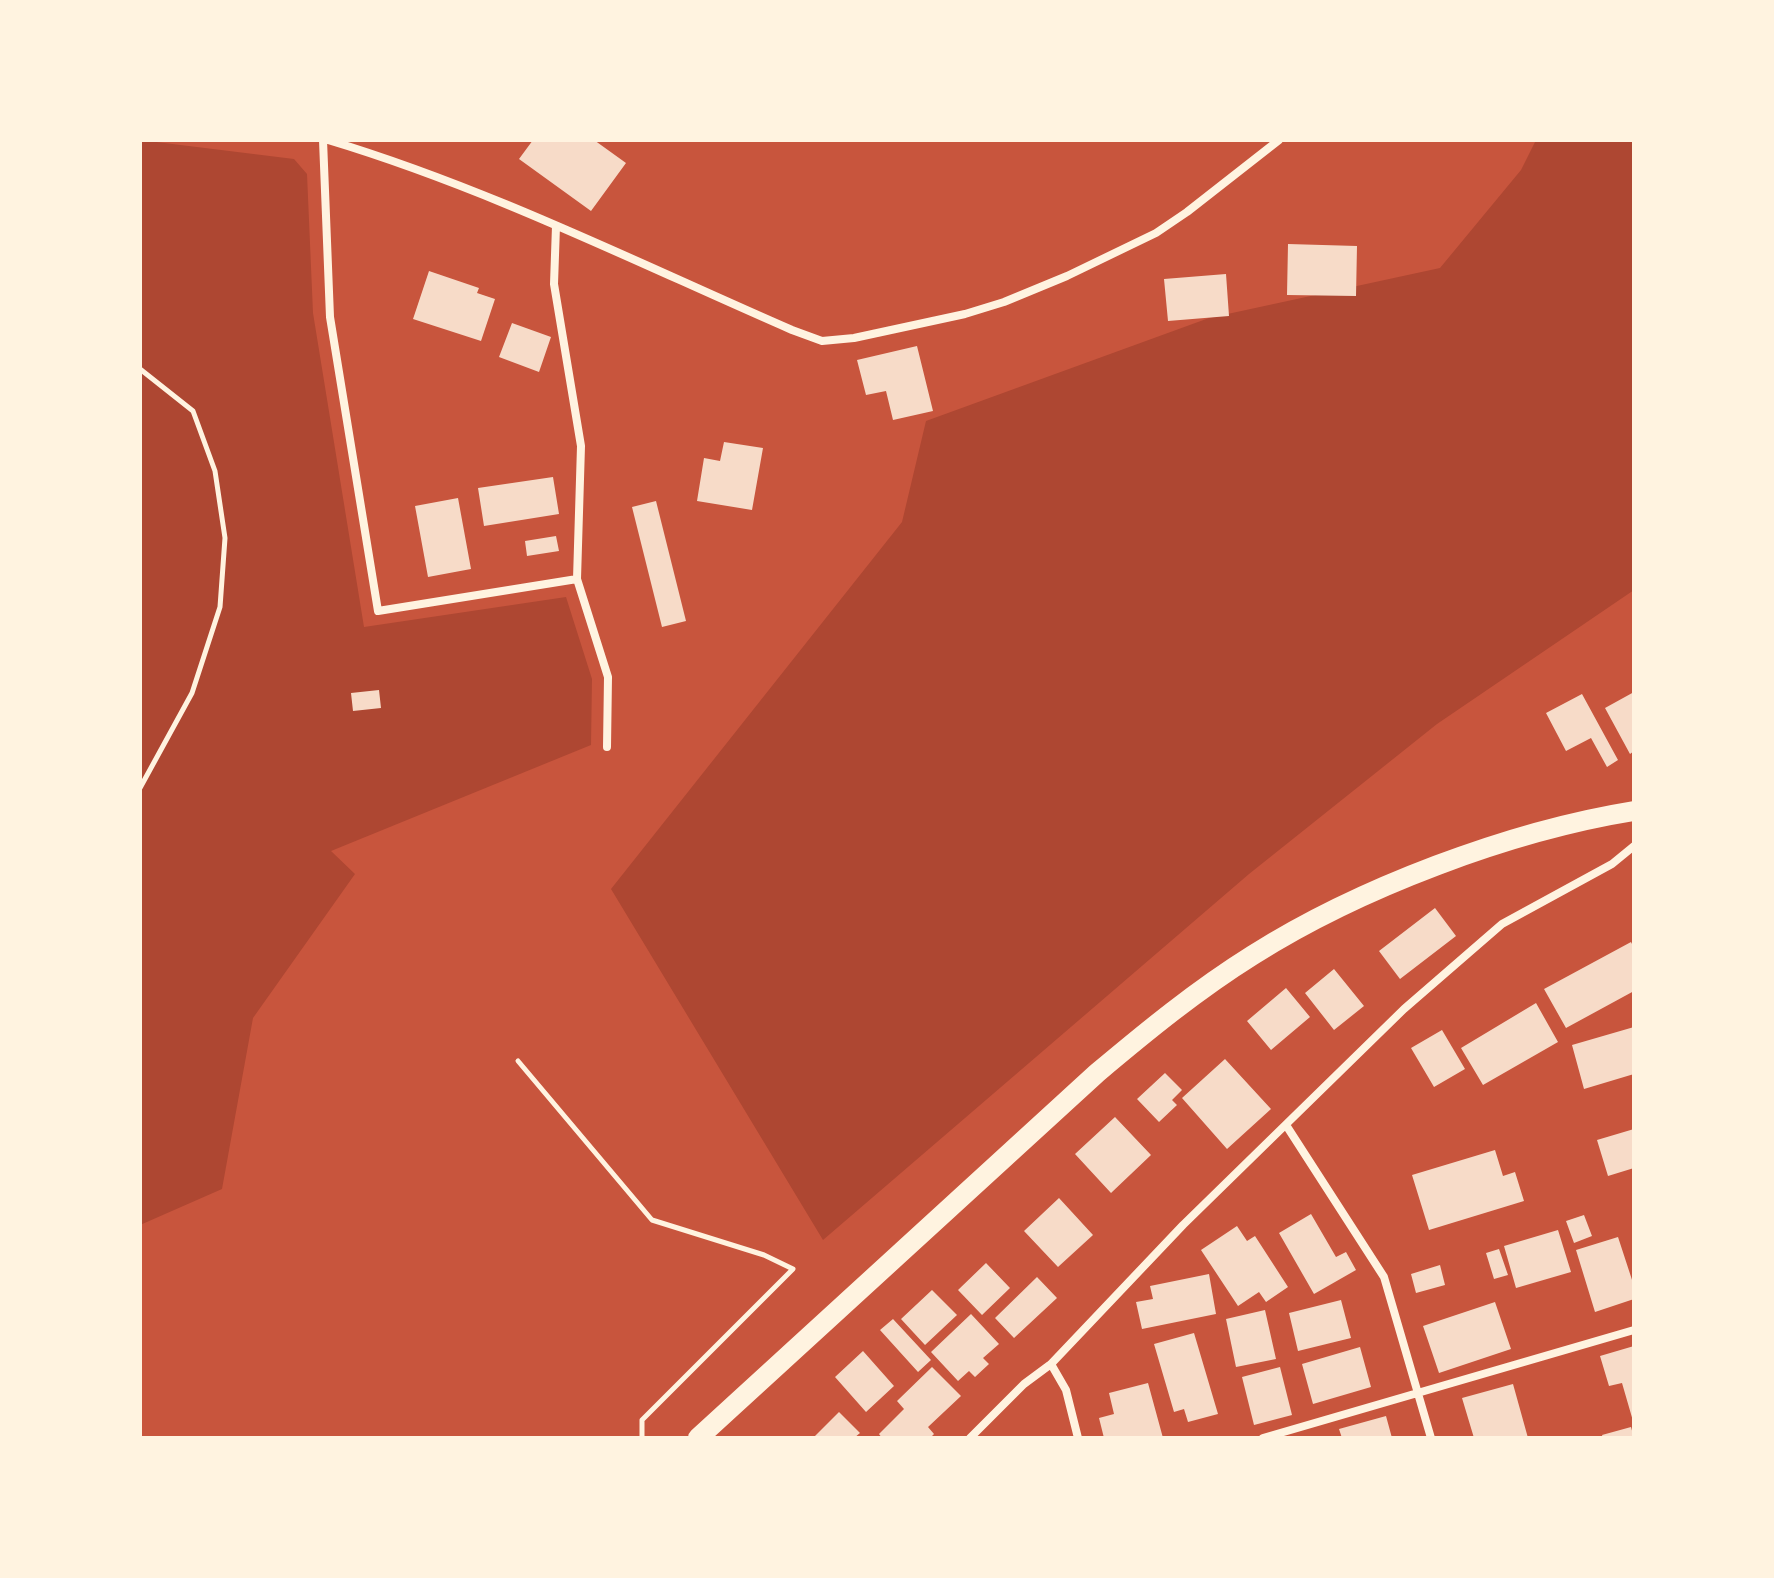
<!DOCTYPE html>
<html>
<head>
<meta charset="utf-8">
<style>
  body { margin:0 }
  #map { position:relative; width:1774px; height:1578px; overflow:hidden; background:#c8553d; font-family:"Source Sans 3",sans-serif }
  canvas { display:block }
  .frame { position:absolute; inset:0; border:142px solid #fff3e0; pointer-events:none }
</style>
</head>
<body>
<div id="map">
<canvas width="1774" height="1578"></canvas>
<div class="frame"></div>
</div>
<script>
const ctx = document.querySelector('canvas').getContext('2d');
ctx.lineJoin = 'round';
function fillPath(path, color) { ctx.fillStyle = color; ctx.fill(path, 'evenodd'); }
function stroke(path, color, width, dash) { ctx.strokeStyle = color; ctx.lineWidth = width; ctx.lineCap = dash ? 'butt' : 'round'; ctx.setLineDash(dash || []); ctx.stroke(path); }
fillPath(new Path2D(`
  M140,140l154,19 13,15 6,139 51,314 202,-30 26,82 -1,66 -260,106 24,23 -102,144 -31,171 -82,36z
  M1536,140h98v450l-197,134 -188,150 -426,366 -212,-351 291,-367 24,-101 283,-103 231,-50 81,-98z`), '#ae4732');
fillPath(new Path2D(`
  M533,140h61l32,23 -35,48 -72,-52z
  M1288,244l69,2 -1,50 -69,-1z
  M429,271l50,17 -2,5 18,6 -14,42 -68,-22z
  M1226,274l3,42 -61,5 -4,-42z
  M512,323l39,14 -12,35 -40,-15z
  M917,346l16,65 -40,9 -7,-29 -20,4 -9,-35z
  M724,442l39,6 -11,62 -55,-9 7,-43 16,3z
  M553,477l6,37 -75,12 -6,-38z
  M458,498l13,71 -43,8 -13,-71z
  M656,501l30,120 -24,6 -30,-120z
  M556,536l3,15 -32,5 -2,-15z
  M379,690l2,18 -28,3 -2,-18z
  M1634,692v59l-4,3 -25,-46z
  M1582,694l36,66 -11,7 -16,-29 -25,13 -20,-38z
  M1435,908l21,28 -56,43 -21,-28z
  M1631,942l3,6v43l-68,37 -22,-39z
  M1334,969l30,37 -30,24 -29,-37z
  M1286,988l24,29 -39,33 -24,-29z
  M1536,1003l22,39 -75,43 -22,-37z
  M1634,1027v47l-50,15 -12,-44z
  M1442,1030l23,39 -31,18 -23,-39z
  M1225,1059l46,50 -44,40 -45,-51z
  M1165,1073l17,17 -10,10 5,5 -18,17 -22,-23z
  M1115,1117l36,38 -40,38 -36,-39z
  M1634,1129v39l-26,8 -11,-36z
  M1495,1150l8,26 12,-4 9,29 -95,29 -17,-55z
  M1059,1198l34,37 -35,32 -34,-36z
  M1311,1214l25,43 10,-5 10,18 -42,24 -35,-61z
  M1584,1215l8,21 -18,7 -8,-22z
  M1237,1226l10,15 8,-5 33,51 -22,15 -7,-10 -21,14 -37,-56z
  M1558,1230l13,42 -55,16 -12,-42z
  M1618,1237l16,49v13l-39,13 -19,-62z
  M1499,1249l9,26 -14,4 -8,-26z
  M986,1263l24,25 -28,27 -24,-25z
  M1440,1265l5,20 -29,8 -5,-19z
  M1209,1274l7,40 -74,15 -6,-27 17,-3 -3,-13z
  M1037,1277l20,21 -43,40 -19,-20z
  M932,1290l25,25 -32,30 -24,-26z
  M1341,1300l10,38 -53,13 -9,-38z
  M1495,1302l16,47 -72,24 -16,-47z
  M1265,1310l11,49 -40,8 -10,-48z
  M971,1314l28,30 -16,14 6,6 -14,13 -6,-6 -11,10 -27,-29z
  M893,1319l38,41 -13,12 -38,-42z
  M1194,1333l24,81 -30,8 -4,-13 -10,3 -20,-68z
  M1634,1346v74l-1,1 -11,-38 -13,3 -9,-30z
  M1360,1347l11,40 -58,17 -11,-40z
  M863,1351l31,35 -28,26 -31,-35z
  M932,1367l29,29 -33,31 6,7 -4,4h-48l-3,-4 25,-25 -7,-8z
  M1280,1367l12,48 -38,10 -12,-48z
  M1148,1383l15,55h-59l-5,-20 15,-4 -5,-21z
  M1513,1384l15,54h-54l-12,-40z
  M839,1412l21,21 -6,5h-41z
  M1386,1416l6,22h-50l-3,-9z
  M1631,1427l3,11h-31l-1,-3z`), '#f7dbc8');
stroke(new Path2D(`
  M140,369l53,42 22,60 10,67 -5,69 -28,86 -52,95
  M518,1061l134,159 112,35 29,14 -151,151v18`), '#fff3e0', 5);
stroke(new Path2D(`
  M323,140l7,177 48,294 199,-32
  M328,140c160,48 312,124 464,190l30,11 32,-3 111,-24 39,-12 63,-26 89,-43 31,-21 92,-72
  M556,226l-2,58 27,162 -4,133 31,98 -1,70
  M1286,1125l98,152 47,161
  M1051,1364l15,26 12,48
  M970,1438l54,-54 27,-20 132,-139 221,-216 98,-85 110,-60 22,-18
  M1263,1438l371,-108`), '#fff3e0', 8);
stroke(new Path2D(`
  M698,1438l399,-365c50,-42 100,-83 156,-118 106,-67 257,-124 381,-144`), '#fff3e0', 20);
</script>
</body>
</html>
